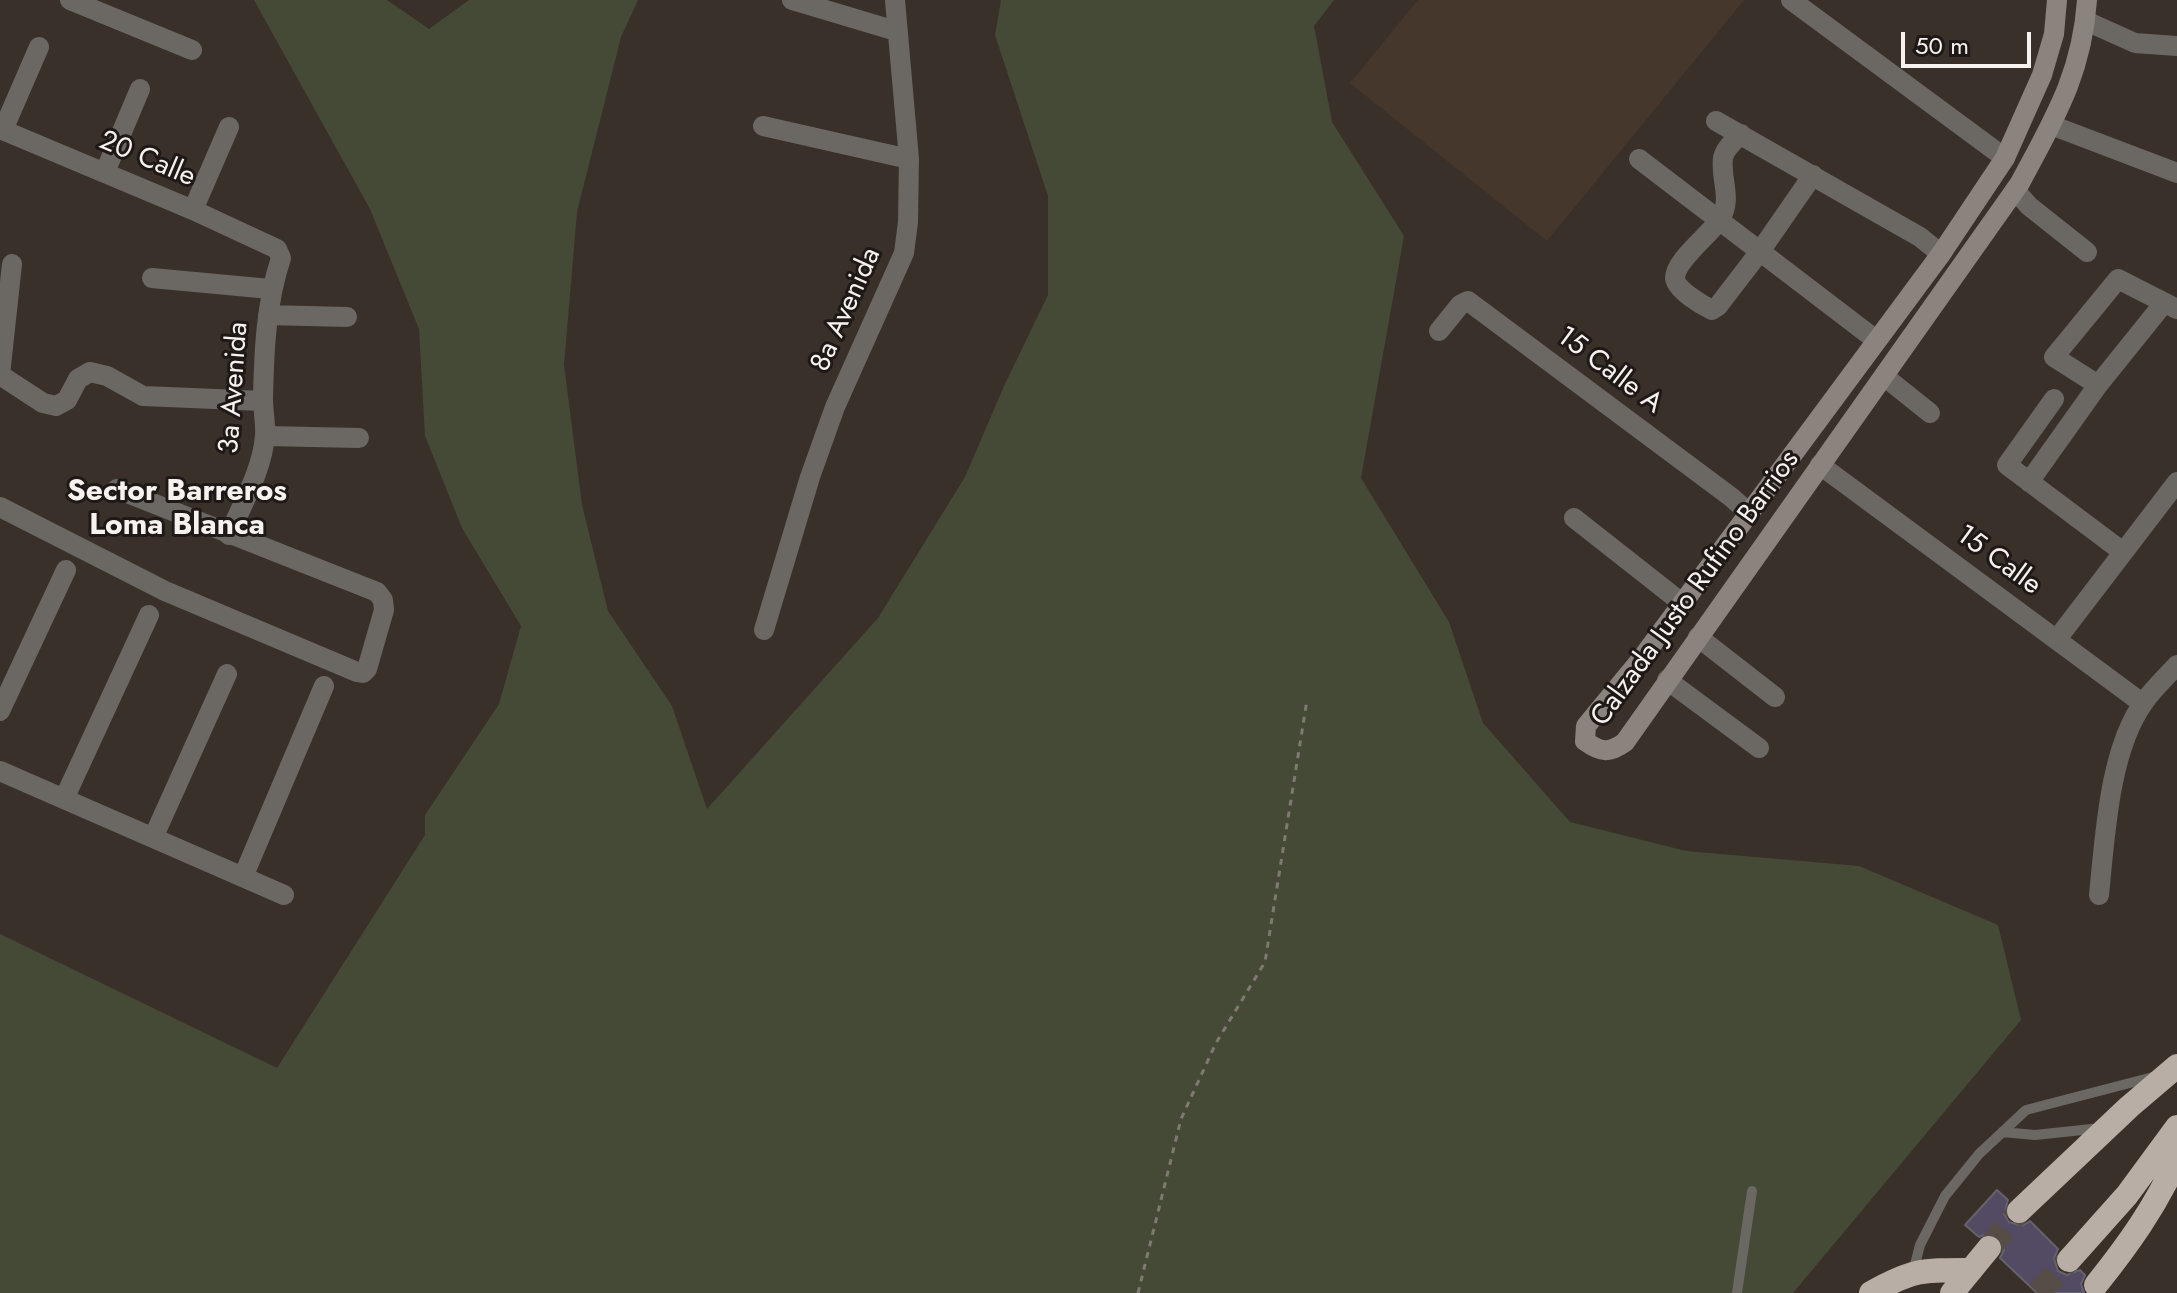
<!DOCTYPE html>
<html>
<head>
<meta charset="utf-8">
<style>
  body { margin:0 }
  #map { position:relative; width:2177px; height:1293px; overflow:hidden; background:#3a302a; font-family:Jost,sans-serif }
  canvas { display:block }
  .scale { position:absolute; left:1901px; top:32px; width:130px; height:36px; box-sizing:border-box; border:4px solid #f8f2ee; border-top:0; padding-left:10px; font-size:24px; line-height:28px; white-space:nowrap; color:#f8f2ee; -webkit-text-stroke:6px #1e1917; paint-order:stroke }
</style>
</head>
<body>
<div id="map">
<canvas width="2177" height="1293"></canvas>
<div class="scale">50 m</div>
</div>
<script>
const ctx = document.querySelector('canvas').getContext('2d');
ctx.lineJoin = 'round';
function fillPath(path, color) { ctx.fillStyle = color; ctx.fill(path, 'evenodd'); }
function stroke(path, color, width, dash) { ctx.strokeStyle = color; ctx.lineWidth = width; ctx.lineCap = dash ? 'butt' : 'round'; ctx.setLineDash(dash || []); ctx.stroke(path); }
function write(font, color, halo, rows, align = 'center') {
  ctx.font = font + ' Jost,sans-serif'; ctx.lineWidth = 6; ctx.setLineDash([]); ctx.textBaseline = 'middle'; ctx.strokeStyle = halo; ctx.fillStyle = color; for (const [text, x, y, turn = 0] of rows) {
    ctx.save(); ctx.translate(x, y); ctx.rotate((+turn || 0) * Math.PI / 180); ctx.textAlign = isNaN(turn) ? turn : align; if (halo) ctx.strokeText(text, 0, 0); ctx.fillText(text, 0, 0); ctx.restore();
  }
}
fillPath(new Path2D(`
  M1418,0h326l-197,241 -197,-158z`), '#46372d');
fillPath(new Path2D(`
  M254,0h133l42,29 40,-29h169l-17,37 -44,175 -13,153 18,140 26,106 64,95 35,103 171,-191 87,-141 39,-91 44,-91v-99l-53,-161 6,-35h333l-20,26 18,96 72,114 -43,242 88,144 34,101 87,99 116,29 173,15 139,59 23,95 -228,273h-1793v-359l277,134 148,-233v-20l74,-111 22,-78 -59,-98 -37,-92 -6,-107 -49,-120z`), '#444a36');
const building = new Path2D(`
  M1997,1190l11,10 -4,14 5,8 13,4 8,-5 28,28 -4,9 4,13 9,4 13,-5 5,5 -4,9 3,9h-47l-37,-35 4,-8 -5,-13 -8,-4 -12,4 -14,-12z`);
fillPath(building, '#534a63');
stroke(building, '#66626c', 2);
stroke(new Path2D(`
  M1989,1248l30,-37
  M2038,1293l31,-33`), '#564d47', 24, [24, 12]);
stroke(new Path2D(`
  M1138,1293l43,-174 35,-76 49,-81 42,-262`), '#807873', 3, [6, 6]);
stroke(new Path2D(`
  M2002,1132l33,3 66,-7
  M1913,1272l7,-27 25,-49 34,-42 47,-44 127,-33
  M1737,1293l15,-102`), '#6b6763', 10);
stroke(new Path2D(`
  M70,0l122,50
  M792,0l104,31
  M1791,0l214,158
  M2086,21l49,22 42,3
  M1716,121l204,116 21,17
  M2051,125l126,48
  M763,126l146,33
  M0,129l193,81 84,39 4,9c-15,45 -17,93 -18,141 0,12 3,25 2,37 -3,35 -23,68 -36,99
  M3,130l36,-83
  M1741,134c-7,7 -16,14 -18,24 -3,21 10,41 -3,61 -9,15 -45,41 -45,59 1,12 27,27 37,32l6,-4 43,-56 52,-75
  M1639,159l237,181
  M105,172l35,-83
  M2015,190l14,16 58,46
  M193,210l36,-83
  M12,264l-12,111 43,28 13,3 11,-6 11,-21 12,-7 17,4 36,20 120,5
  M152,278l118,11
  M268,315l79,2
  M1439,331l21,-26 8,-4 263,196 18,16
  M1885,377l45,36
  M2098,385l-44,-28 64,-78 59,30
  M2054,399l-47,66 116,87
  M265,436l94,2
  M1820,465l322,238
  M2029,482l69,-97 66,-82
  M0,507l165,84 192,81 6,1 4,-4 17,-59 -1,-10 -6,-8 -260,-103
  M1574,518l108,85
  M764,630l46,-153 25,-70 69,-154 4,-31 1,-63 -14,-159
  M1698,637l77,60
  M2057,639l120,-157
  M1667,680l92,68
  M0,711l66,-141
  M0,771l284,124
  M64,799l85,-184
  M153,838l74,-164
  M243,877l81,-191
  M2099,895c6,-58 10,-145 45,-193 9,-13 22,-25 33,-37`), '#6b6763', 20);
stroke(new Path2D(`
  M2057,0l-3,34 -12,41 -37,83 -64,96 -299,404 -56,68 -1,15c15,11 24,13 40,1l395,-559c34,-64 62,-109 67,-183`), '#8a837e', 20);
stroke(new Path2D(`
  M2019,1211l110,-104 48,-41
  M2069,1260l58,-65 50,-68
  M2096,1285c32,-40 60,-79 81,-126
  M1871,1293c43,-24 52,-23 100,-23
  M1952,1293l37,-45`), '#b8aea5', 24);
write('28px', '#f8f2ee', '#1e1917', [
  ["20 Calle",147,160,23],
  ["8a Avenida",847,310,-66],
  ["15 Calle A",1609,371,37],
  ["3a Avenida",235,388,-86],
  ["15 Calle",1998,561,36],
  ["Calzada Justo Rufino Barrios",1696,589,-54]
]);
write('bold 30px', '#f8f2ee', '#1e1917', [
  ["Sector Barreros",177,493],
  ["Loma Blanca",177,527]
]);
</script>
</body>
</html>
